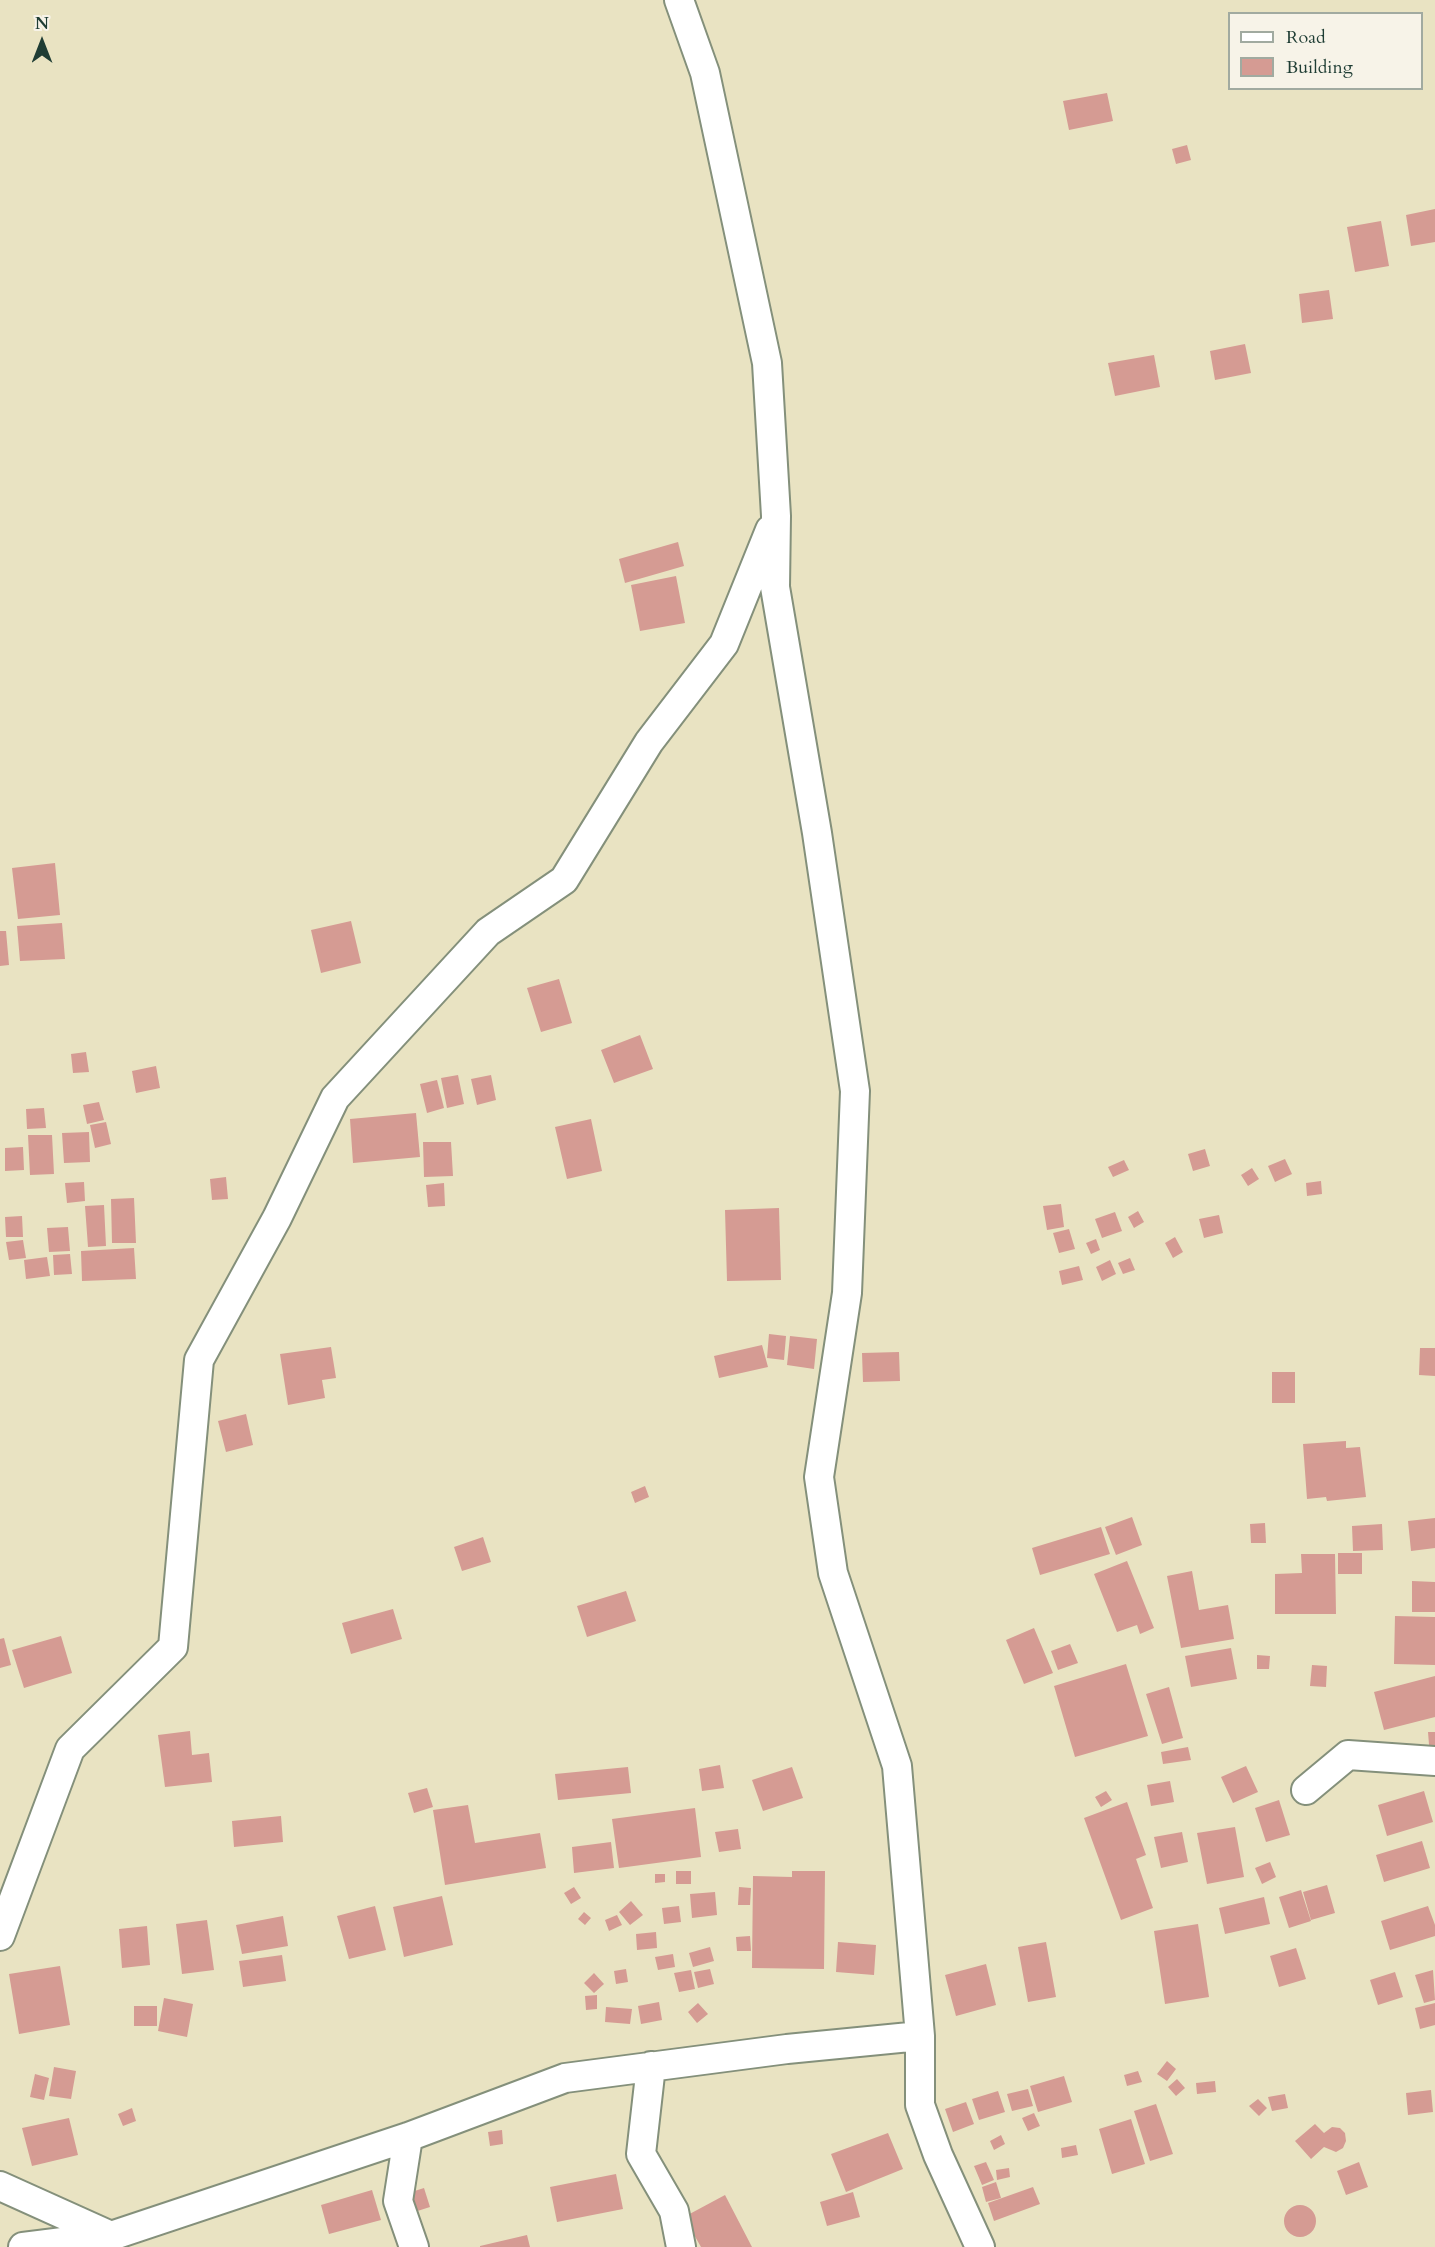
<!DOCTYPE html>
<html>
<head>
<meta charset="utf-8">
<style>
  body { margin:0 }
  #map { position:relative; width:1435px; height:2247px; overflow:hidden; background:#e9e3c2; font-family:Cardo,serif }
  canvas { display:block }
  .legend { position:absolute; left:1228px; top:12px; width:195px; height:78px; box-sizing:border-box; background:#f7f3e8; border:2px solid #a1aaa0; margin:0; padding:8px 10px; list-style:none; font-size:18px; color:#1f3d34 }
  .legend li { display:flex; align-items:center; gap:12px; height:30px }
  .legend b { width:30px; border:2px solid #a1aaa0 }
  .north { position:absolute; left:12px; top:12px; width:60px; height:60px; -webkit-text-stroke:4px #f7f3e8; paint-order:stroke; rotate:0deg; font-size:16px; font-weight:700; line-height:24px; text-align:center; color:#1f3d34 }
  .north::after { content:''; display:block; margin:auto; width:21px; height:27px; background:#1f3d34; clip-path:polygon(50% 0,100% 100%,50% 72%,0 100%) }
</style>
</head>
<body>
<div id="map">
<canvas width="1435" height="2247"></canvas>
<ul class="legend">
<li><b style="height:8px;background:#fff"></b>Road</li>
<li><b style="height:16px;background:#d59b93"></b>Building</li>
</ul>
<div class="north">N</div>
</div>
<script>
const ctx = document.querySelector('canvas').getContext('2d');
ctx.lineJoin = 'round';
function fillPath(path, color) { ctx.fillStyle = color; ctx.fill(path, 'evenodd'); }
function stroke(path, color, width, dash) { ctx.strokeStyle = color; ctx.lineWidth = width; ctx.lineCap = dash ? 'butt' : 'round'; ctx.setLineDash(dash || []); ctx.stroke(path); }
fillPath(new Path2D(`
  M1107,93l6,28 -44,9 -6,-29z
  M1187,145l4,15 -15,4 -4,-15z
  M1435,209v33l-24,4 -5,-31z
  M1381,221l8,45 -34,6 -8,-45z
  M1329,290l4,29 -31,4 -3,-29z
  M1245,344l6,29 -36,7 -5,-29z
  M1154,355l6,32 -45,9 -7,-33z
  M678,542l6,24 -59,17 -6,-24z
  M676,576l9,47 -45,8 -9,-46z
  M55,863l5,52 -42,4 -6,-51z
  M351,921l10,42 -40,10 -10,-43z
  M62,923l3,36 -45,2 -3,-35z
  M0,931h6l3,34 -9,1z
  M559,979l13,44 -31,9 -14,-44z
  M640,1035l13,34 -39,14 -13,-33z
  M86,1052l3,20 -16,1 -2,-19z
  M156,1066l4,22 -24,5 -4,-22z
  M458,1075l6,29 -17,4 -6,-30z
  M491,1075l5,25 -19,5 -6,-26z
  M437,1080l7,28 -17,5 -7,-29z
  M99,1102l5,18 -17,4 -4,-19z
  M44,1108l2,20 -19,1 -1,-20z
  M416,1113l4,44 -67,6 -3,-44z
  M591,1119l11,52 -35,8 -12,-52z
  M106,1122l5,22 -16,4 -5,-23z
  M89,1132l1,30 -26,1 -2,-30z
  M28,1135h24l2,39 -24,1z
  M423,1142h28l2,34 -29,1z
  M23,1147l1,23 -19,1v-23z
  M1205,1149l5,17 -17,5 -5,-17z
  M1285,1159l7,15 -17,8 -7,-16z
  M1124,1160l5,10 -16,7 -5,-10z
  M1252,1168l7,11 -11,7 -7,-11z
  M226,1177l2,22 -16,1 -2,-21z
  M1321,1181l1,13 -15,2 -1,-13z
  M84,1182l1,19 -18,2 -2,-20z
  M444,1183l1,23 -17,1 -2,-22z
  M134,1198l2,45h-24l-1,-44z
  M1061,1204l3,23 -17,3 -4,-24z
  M104,1205l2,41 -18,1 -3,-41z
  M779,1208l2,72 -54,1 -2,-71z
  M1138,1211l6,11 -10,6 -6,-11z
  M1115,1212l7,19 -20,7 -7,-19z
  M1219,1215l4,18 -19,5 -5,-19z
  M22,1216l1,21h-17l-1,-20z
  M68,1227l2,24 -21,1 -2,-24z
  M1069,1229l6,20 -16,4 -6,-20z
  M1175,1237l8,15 -10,6 -8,-15z
  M1096,1239l4,11 -9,4 -5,-11z
  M23,1240l3,18 -17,2 -3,-18z
  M134,1248l2,31 -54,2 -1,-30z
  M70,1254l2,20 -18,1 -1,-20z
  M47,1257l3,19 -24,3 -2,-19z
  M1130,1258l5,12 -12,4 -5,-11z
  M1110,1260l6,14 -14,7 -6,-14z
  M1079,1266l4,14 -21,5 -3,-14z
  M769,1334l17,2 -2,24 -17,-2z
  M790,1336l27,3 -3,30 -27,-4z
  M762,1345l6,22 -49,11 -5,-22z
  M331,1347l5,31 -14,2 3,18 -37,7 -8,-51z
  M1420,1348h15v28l-16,-1z
  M899,1352l1,29 -37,1 -1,-29z
  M1272,1372h23v31h-23z
  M246,1414l7,31 -27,7 -8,-31z
  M1346,1441v7l14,-1 6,50 -39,4 -1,-4 -19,2 -4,-55z
  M645,1486l4,11 -14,6 -4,-11z
  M1132,1517l10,28 -26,10 -11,-28z
  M1435,1518v30l-24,3 -3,-30z
  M1265,1523l1,20h-15l-1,-19z
  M1382,1524l1,26 -30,1 -1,-25z
  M1101,1527l9,27 -70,21 -8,-27z
  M483,1537l8,25 -29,9 -8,-24z
  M1338,1553h24v21h-24z
  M1301,1554h34l1,60h-61v-40l27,-1z
  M1127,1561l27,67 -14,6 -3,-9 -20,7 -23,-58z
  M1192,1571l7,39 29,-5 6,34 -53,9 -14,-72z
  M1412,1581l23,1v30h-23z
  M626,1591l10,30 -49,16 -10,-31z
  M393,1609l9,30 -51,15 -9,-31z
  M1395,1616l40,1v48l-41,-1z
  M1034,1628l19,45 -29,11 -18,-44z
  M61,1636l11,37 -48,15 -12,-38z
  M4,1638l7,27 -11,3v-29z
  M1070,1644l8,19 -20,7 -7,-19z
  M1231,1648l6,31 -46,8 -6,-31z
  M1257,1655l13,1 -1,13h-12z
  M1126,1664l22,72 -73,21 -21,-71z
  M1312,1665l15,1 -1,21 -16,-1z
  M1435,1676v41l-51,13 -10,-38z
  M1169,1687l14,51 -21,6 -16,-50z
  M190,1731l2,24 17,-2 3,29 -47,5 -7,-52z
  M1428,1732h7v25h-5z
  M1188,1747l3,13 -28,4 -2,-12z
  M720,1765l4,23 -22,3 -3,-22z
  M1246,1766l12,26 -25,11 -12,-26z
  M628,1767l3,26 -73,7 -3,-26z
  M792,1767l11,31 -40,13 -11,-31z
  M1170,1781l4,21 -23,4 -4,-21z
  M427,1788l6,19 -19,6 -6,-20z
  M1106,1791l6,9 -11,7 -6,-10z
  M1424,1791l9,31 -46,14 -9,-31z
  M1279,1800l11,35 -24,7 -11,-34z
  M1127,1802l19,53 -10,4 17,49 -32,12 -37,-102z
  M468,1805l7,38 65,-10 6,35 -101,17 -12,-75z
  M695,1808l6,49 -82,11 -7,-49z
  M281,1816l2,26 -49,5 -2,-26z
  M1235,1827l9,50 -37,7 -10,-51z
  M738,1829l3,20 -22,3 -4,-20z
  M1182,1832l6,30 -27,6 -7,-31z
  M1422,1841l8,27 -46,14 -8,-27z
  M611,1842l3,26 -40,5 -2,-26z
  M1270,1862l6,15 -14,7 -7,-16z
  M676,1871h15v13h-15z
  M792,1871h33l-1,98 -72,-1 1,-92 39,1z
  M655,1874h10v8l-10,1z
  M1327,1885l8,28 -24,7 -8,-28z
  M574,1887l7,11 -10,6 -7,-11z
  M739,1887l12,1 -1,17h-12z
  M1301,1890l10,31 -22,7 -10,-31z
  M715,1892l2,23 -25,3 -2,-24z
  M442,1896l11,49 -49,12 -11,-50z
  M1264,1897l6,27 -45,10 -6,-26z
  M631,1901l12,14 -13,10 -11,-13z
  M375,1906l11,44 -37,9 -12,-43z
  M679,1906l2,16 -17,2 -2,-16z
  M1428,1906l7,19v11l-45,14 -9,-29z
  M584,1912l7,6 -6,7 -7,-6z
  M617,1915l5,10 -13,6 -4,-11z
  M283,1916l5,30 -46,8 -6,-29z
  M207,1920l7,50 -32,4 -6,-50z
  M1198,1924l11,73 -44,7 -11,-73z
  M147,1926l3,39 -28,3 -3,-39z
  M656,1932l1,16 -20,2 -1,-16z
  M750,1936l1,15h-14l-1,-14z
  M838,1942l38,3 -2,30 -38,-3z
  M1046,1942l10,55 -28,5 -10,-55z
  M710,1947l4,14 -21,6 -4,-14z
  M1296,1948l10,31 -27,8 -9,-31z
  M673,1954l2,13 -17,3 -3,-13z
  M282,1955l4,26 -43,6 -4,-26z
  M986,1964l10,41 -40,11 -11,-41z
  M60,1966l10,59 -51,9 -10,-60z
  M626,1969l2,13 -12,2 -2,-13z
  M710,1969l4,15 -16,4 -4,-16z
  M691,1970l4,19 -16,3 -5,-19z
  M1433,1970l2,30 -11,3 -9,-28z
  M1395,1972l8,25 -25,8 -8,-25z
  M594,1973l10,11 -10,9 -10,-10z
  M597,1995v14l-11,1 -1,-14z
  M164,1998l29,6 -6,33 -29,-6z
  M659,2002l3,18 -21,4 -3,-18z
  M698,2003l10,11 -11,9 -9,-11z
  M1435,2003v22l-15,4 -5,-21z
  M134,2006h23v20h-23z
  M606,2007l26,2 -2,15 -25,-2z
  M1167,2061l9,8 -9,12 -10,-7z
  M54,2067l22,4 -5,28 -22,-3z
  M1138,2071l4,11 -15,4 -3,-11z
  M35,2074l14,4 -5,22 -14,-3z
  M1064,2076l8,26 -34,10 -8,-26z
  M1177,2079l8,9 -9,8 -8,-9z
  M1215,2081l1,11 -19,2 -1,-11z
  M1028,2089l5,17 -21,5 -5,-17z
  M1431,2090l2,22 -25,3 -2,-22z
  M998,2091l7,21 -26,8 -7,-21z
  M1285,2094l3,14 -16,3 -4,-14z
  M1258,2099l9,9 -8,8 -10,-10z
  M966,2102l8,22 -21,8 -8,-23z
  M1156,2104l17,50 -23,7 -16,-50z
  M132,2108l4,13 -13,5 -5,-12z
  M1034,2113l6,13 -12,5 -6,-13z
  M69,2118l9,37 -46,11 -10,-38z
  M1131,2119l14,45 -33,10 -13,-45z
  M1315,2124l9,9 8,-6 8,1 5,5 1,8 -3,7 -7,4 -12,-5 -13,12 -16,-18z
  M502,2130l1,14 -13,2 -2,-14z
  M888,2133l15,36 -57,23 -15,-38z
  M1001,2135l4,9 -11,6 -4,-9z
  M1076,2145l2,10 -16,3 -1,-10z
  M986,2162l8,18 -12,5 -8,-19z
  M1359,2162l9,25 -22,8 -9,-24z
  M1009,2168l1,9 -13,3 -1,-10z
  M616,2174l7,35 -66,13 -7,-35z
  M996,2182l5,16 -15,4 -4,-15z
  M1033,2187l7,17 -46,17 -6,-18z
  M424,2188l6,19 -22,7 -6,-19z
  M372,2190l9,30 -52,14 -8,-29z
  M853,2192l7,25 -33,9 -7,-24z
  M725,2195l27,52h-51l-17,-30z
  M1284 2221a16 16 0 1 1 32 0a16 16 0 1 1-32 0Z
  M527,2235l3,12h-50v-1z`), '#d59b93');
const minor = new Path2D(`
  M679,0l26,73 62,290 9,153 -1,71 42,246 38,258 -8,202 -28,184 14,96 64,193 23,270v69l18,50 42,92
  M1306,1790l42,-35 87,6
  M0,1936l70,-187 103,-102 26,-287 78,-142 58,-120 153,-166 76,-52 85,-138 75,-98 46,-114
  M651,2066l-10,88 33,57 7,36
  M408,2137l-10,64 16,46
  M0,2186l111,50
  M23,2247l88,-11 297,-99 157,-59 222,-29 133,-13`);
stroke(minor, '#84907b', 32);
stroke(minor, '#fff', 28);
</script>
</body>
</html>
